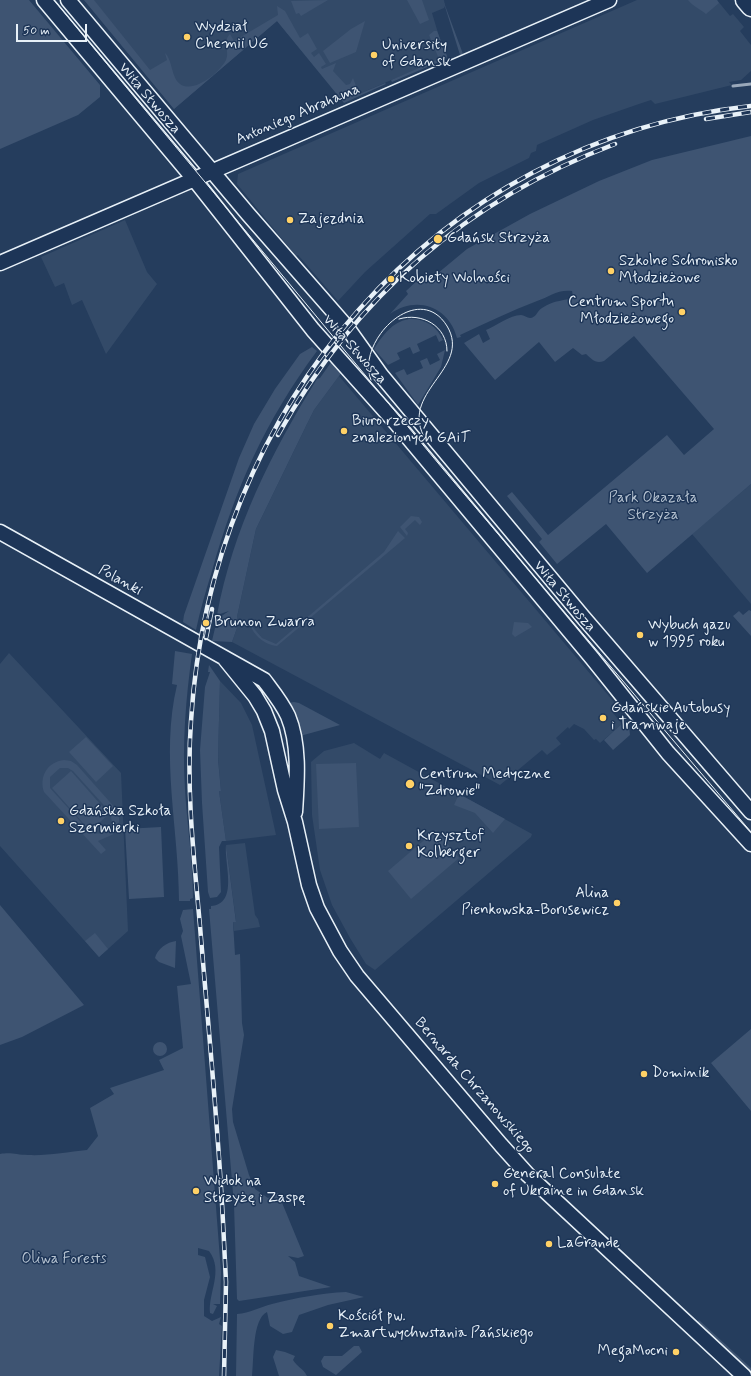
<!DOCTYPE html>
<html>
<head>
<meta charset="utf-8">
<style>
  body { margin:0 }
  #map { position:relative; width:751px; height:1376px; overflow:hidden; background:#253d5d; font-family:Mynerve,sans-serif }
  canvas { display:block }
  .scale { position:absolute; left:16px; top:24px; width:71px; height:18px; box-sizing:border-box; border:2px solid #e8f1f8; border-top:0; padding-left:5px; font-size:12px; line-height:14px; white-space:nowrap; color:#e8f1f8; -webkit-text-stroke:3px #1d3557; paint-order:stroke }
</style>
</head>
<body>
<div id="map">
<canvas width="751" height="1376"></canvas>
<div class="scale">50 m</div>
</div>
<script>
const ctx = document.querySelector('canvas').getContext('2d');
ctx.lineJoin = 'round';
function fillPath(path, color) { ctx.fillStyle = color; ctx.fill(path, 'evenodd'); }
function stroke(path, color, width, dash) { ctx.strokeStyle = color; ctx.lineWidth = width; ctx.lineCap = dash ? 'butt' : 'round'; ctx.setLineDash(dash || []); ctx.stroke(path); }
function write(font, color, halo, rows, align = 'center') {
  ctx.font = font + ' Mynerve,sans-serif'; ctx.lineWidth = 3; ctx.setLineDash([]); ctx.textBaseline = 'middle'; ctx.strokeStyle = halo; ctx.fillStyle = color; for (const [text, x, y, turn = 0] of rows) {
    ctx.save(); ctx.translate(x, y); ctx.rotate((+turn || 0) * Math.PI / 180); ctx.textAlign = isNaN(turn) ? turn : align; if (halo) ctx.strokeText(text, 0, 0); ctx.fillText(text, 0, 0); ctx.restore();
  }
}
fillPath(new Path2D(`
  M84,0h360l1,6 -1,2 -12,5 12,40 -2,5 -99,43 -66,-80 -103,88z
  M637,0h80l13,16 3,-2 11,13 -4,4 11,14v26l-10,9 -12,2 3,3 -77,19 -4,-4 -15,5 -43,15 -56,25 -1,6 -5,2 -2,5 -50,25 -43,31h-6l-65,58 -27,29 -40,-46 -2,1 -59,-72 1,-10z
  M125,220l22,52 10,12 -51,70 -24,-54 -10,5 -8,-22 -9,4 -14,-30z
  M339,376l280,332 -6,5 9,11 -22,19 -4,-4 -2,1 -10,-11 -10,-5 -5,5 -1,-2 -12,11 5,6 -14,11 -5,-5 -42,35 -268,-143 5,-14v-11l19,-88 51,-105 7,-14z
  M751,484v120l-59,-70z
  M9,653l112,120 7,158 -29,26 -99,-111v-182z
  M220,681l21,22 11,22 24,110 -50,6 -7,-50h2l-3,-33z
  M354,743l26,16 4,-6 148,81 -1,3 -156,133 -9,-6 -16,-26 -18,-33 -12,-35 -8,-55 -1,-53 13,-11z
  M245,843l10,72 3,4 2,8 -26,4 -1,-9 3,-1 -10,-76z`), '#334a68');
fillPath(new Path2D(`
  M0,0h29l71,85v12l-22,18 -78,34z
  M84,0h10l56,70 17,-10 -2,-7c8,8 6,24 15,31 14,10 40,-12 46,-24 4,-9 -4,-18 4,-26l4,7 44,-26 -1,-9 8,5 15,27 8,-5 9,16 -6,4 3,4 5,-4 7,11 -5,3 1,2 14,-6 -3,8 13,14 4,-1 3,-6 6,16 26,-11 1,1 -42,19 -67,-82 -103,88z
  M328,0l-27,16 -2,-3 -3,1 -5,-13z
  M407,0h15l7,20 -9,4z
  M443,0l20,54 42,-18 1,-2v3l-44,19 -2,-1z
  M688,0h29l2,3 -13,11c-6,-5 -12,-7 -18,-14z
  M365,21l-9,31 -26,11 -7,-12 28,-22z
  M434,31h3l10,25 -1,3 -54,23 -1,-2 48,-21 -10,-24z
  M751,136v348l-104,89 -41,-49 -49,40 -18,-22 3,-3 -35,-43 5,-4 36,43 119,-100 17,20 30,-26 -80,-93 -30,25c-9,3 -12,-2 -18,-7l-4,1 -9,-7 -18,14 -16,-20 -44,38 -31,-37 15,-9 4,9 7,-4 -4,-9c10,-4 24,-15 35,-15 3,0 6,3 9,3 6,0 7,-7 12,-10 13,-9 22,-6 34,-12h-3l-1,-5c-14,-2 -23,6 -35,10 -26,10 -51,22 -77,34l1,2 -4,1c-8,-32 -41,-43 -67,-24l18,-20 -2,-3 15,-14 5,6 41,-34 63,-35 69,-33 53,-21z
  M409,319c15,-1 28,7 34,21l-4,2 -3,-7 -19,9 3,7 -7,3 -3,-7 -13,6 3,6 -12,6 -14,-16c9,-14 18,-27 35,-30z
  M312,347l5,4c-52,70 -82,138 -105,220 -6,20 -12,39 -16,59l-13,-8 1,-7 55,-157 15,-34 21,-35 25,-35z
  M445,350l-4,17 -23,38 -23,-32 9,-4 3,6 16,-7 -3,-7 7,-3 3,7 10,-5 -3,-6z
  M332,361l10,11 -28,38 -7,14 -51,105 -19,88v11l-5,14 -20,-1 3,-13h3l2,-11 9,-6 -12,4c16,-86 54,-162 100,-236l3,-1z
  M411,516l8,1 3,5 -2,3 -5,-5 -10,9 3,4 -1,3 -7,-9z
  M398,531l7,7 -128,108c-12,-1 -24,-11 -27,-22l12,14 14,6 108,-92z
  M749,610l2,1v25l-18,-20 6,-5 4,4z
  M514,622l14,1 4,4 -17,10 -3,-3z
  M175,651l17,3c-6,43 -10,89 -7,135 2,36 8,73 8,109l-3,1v2h-11c0,-71 -19,-145 -2,-216l-5,-1z
  M209,665l11,16 -2,78 3,32h-2l7,50h-4l-3,6 2,45 -4,5 -7,1 -2,-6 -6,-89 -2,-53 5,-63 5,-15h-2z
  M294,702l5,1 41,22 -40,11 -12,-33z
  M625,721l4,5 1,9 -17,15 -9,-10z
  M86,737l27,29 -17,16 -27,-30z
  M64,760l7,1 6,4 40,45c4,8 2,17 -3,24l-16,7 8,9 -5,4 -57,-62c-5,-15 3,-30 20,-32zM60,768h8l5,3 37,41 2,10c-4,12 -14,14 -23,9l-39,-43v-11z
  M356,763l3,64 -40,2 -3,-65z
  M71,771l38,43 -19,17 -38,-43z
  M459,794l46,25 -12,14 -18,-20 -21,-8z
  M161,827l3,70 -35,2 -4,-70z
  M436,830l23,28 -48,41 -23,-28z
  M226,845l10,77h-3l2,33 5,-1 2,69 2,12 -12,74 1,13 16,53 6,14 13,9 10,-5 26,63 -6,2 -10,-2 7,6 4,14 32,11 -92,14 -2,-2 -3,-94 -25,-296h2v-3c28,-2 13,-42 15,-61z
  M0,905l84,100 -62,32 -22,8z
  M193,909l28,363 -1,32h-7l4,2 -4,8 -3,-1c-2,-20 14,-42 -1,-62l-11,-3v7l7,2 5,20 -6,23v16l8,5 9,-4 -2,7 3,2 -3,50h-219v-222c12,-2 16,1 28,1 19,1 39,-3 59,-5l11,-14 -8,-28 24,-14 -4,-6 54,-18 -5,-10 24,-12 -6,-62 14,-2 -10,-48 2,-5 -3,-12 3,-9z
  M95,933l13,16 -9,8 -14,-16z
  M176,941l-1,27 -16,-6 -4,-4c2,-9 12,-16 21,-17z
  M751,1029v82l-40,-48z
  M153 1049a7 7 0 1 1 14 0a7 7 0 1 1-14 0Z
  M346,1292l18,5 -36,8 -29,10 -7,17 -9,2 -13,-8 -3,-14c-15,7 -13,48 -15,64h-16l1,-62c13,-1 23,-7 35,-10 24,-6 49,-11 74,-12z
  M699,1320l52,48v7l-55,-51z
  M354,1346h5l3,6 -26,23 -13,-8 -2,-6 3,-5h18z
  M276,1350l9,2 10,4 -2,4c4,7 10,8 14,16h-28l-6,-19z`), '#3e5472');
stroke(new Path2D(`
  M733,86l18,-2`), '#99a8ba', 3);
const tertiary = new Path2D(`
  M44,0l150,179 119,151 83,93 196,235 76,95 83,91
  M68,0l180,214 98,112 35,49 202,242 168,195
  M0,263l609,-263
  M0,532l264,148c9,12 18,23 24,36 12,29 9,65 7,96
  M225,659l30,37 9,15 8,20 13,59 10,32 14,63 8,23 23,43 17,25 144,169 27,30 216,201`);
const primary = new Path2D(`
  M745,0l6,7`);
stroke(tertiary, '#e8f1f8', 17);
stroke(primary, '#e8f1f8', 21);
stroke(tertiary, '#1d3557', 14);
stroke(primary, '#1d3557', 18);
stroke(new Path2D(`
  M54,0l389,469 308,363
  M399,319c23,-7 48,7 48,32
  M371,380c-16,-38 47,-101 76,-54 26,43 -51,67 -21,114`), '#e8f1f8', 1);
const rail = new Path2D(`
  M706,119l45,-7
  M278,435c77,-138 189,-235 337,-291
  M206,638l6,-29
  M224,1376l2,-94 -3,-60c-5,-99 -15,-197 -23,-296 -6,-68 -14,-136 -9,-205 19,-312 242,-580 560,-615`);
stroke(rail, '#e8f1f8', 4.5);
stroke(rail, '#1d3557', 3, [9]);
for (const [x, y, r, color] of [
  [187,37,4,"#ffd166"],
  [374,55,4,"#ffd166"],
  [290,220,4,"#ffd166"],
  [438,239,5,"#ffd166"],
  [611,271,4,"#ffd166"],
  [391,279,4,"#ffd166"],
  [682,312,4,"#ffd166"],
  [344,431,4,"#ffd166"],
  [206,623,4,"#ffd166"],
  [640,635,4,"#ffd166"],
  [603,718,4,"#ffd166"],
  [410,784,5,"#ffd166"],
  [61,821,4,"#ffd166"],
  [409,846,4,"#ffd166"],
  [617,903,4,"#ffd166"],
  [644,1074,4,"#ffd166"],
  [495,1184,4,"#ffd166"],
  [196,1191,4,"#ffd166"],
  [549,1244,4,"#ffd166"],
  [330,1326,4,"#ffd166"],
  [676,1352,4,"#ffd166"]
]) { const dot = new Path2D(); dot.arc(x, y, r, 0, 2 * Math.PI); ctx.fillStyle = color; ctx.fill(dot); stroke(dot, '#1d3557', 1.5); }
write('15px', '#e8f1f8', '#1d3557', [
  ["Wydział",195,28],
  ["Chemii UG",195,45],
  ["University",382,46],
  ["of Gdansk",382,63],
  ["Zajezdnia",298,220],
  ["Gdańsk Strzyża",447,239],
  ["Szkolne Schronisko",619,262],
  ["Młodzieżowe",619,279],
  ["Kobiety Wolności",399,279],
  ["Centrum Sportu",674,303,"right"],
  ["Młodzieżowego",674,320,"right"],
  ["Biuro rzeczy",352,422],
  ["znalezionych GAiT",352,439],
  ["Brunon Zwarra",214,623],
  ["Wybuch gazu",648,626],
  ["w 1995 roku",648,643],
  ["Gdańskie Autobusy",611,709],
  ["i Tramwaje",611,726],
  ["Centrum Medyczne",419,775],
  ["\"Zdrowie\"",419,792],
  ["Gdańska Szkoła",69,812],
  ["Szermierki",69,829],
  ["Krzysztof",417,837],
  ["Kolberger",417,854],
  ["Alina",609,894,"right"],
  ["Pienkowska-Borusewicz",609,911,"right"],
  ["Dominik",652,1074],
  ["General Consulate",503,1175],
  ["of Ukraine in Gdansk",503,1192],
  ["Widok na",204,1182],
  ["Strzyżę i Zaspę",204,1199],
  ["LaGrande",557,1244],
  ["Kościół pw.",338,1317],
  ["Zmartwychwstania Pańskiego",338,1334],
  ["MegaMocni",668,1352,"right"]
], 'left');
write('15px', '#e8f1f8', '#1d3557', [
  ["Wita Stwosza",149,99,50],
  ["Antoniego Abrahama",298,115,-23],
  ["Wita Stwosza",354,350,48],
  ["Polanki",120,581,29],
  ["Wita Stwosza",564,597,50],
  ["Bernarda Chrzanowskiego",474,1086,49]
]);
write('15px', '#b5c2d0', '#1d3557', [
  ["Park Okazała",653,499],
  ["Strzyża",653,516],
  ["Oliwa Forests",64,1260]
]);
</script>
</body>
</html>
